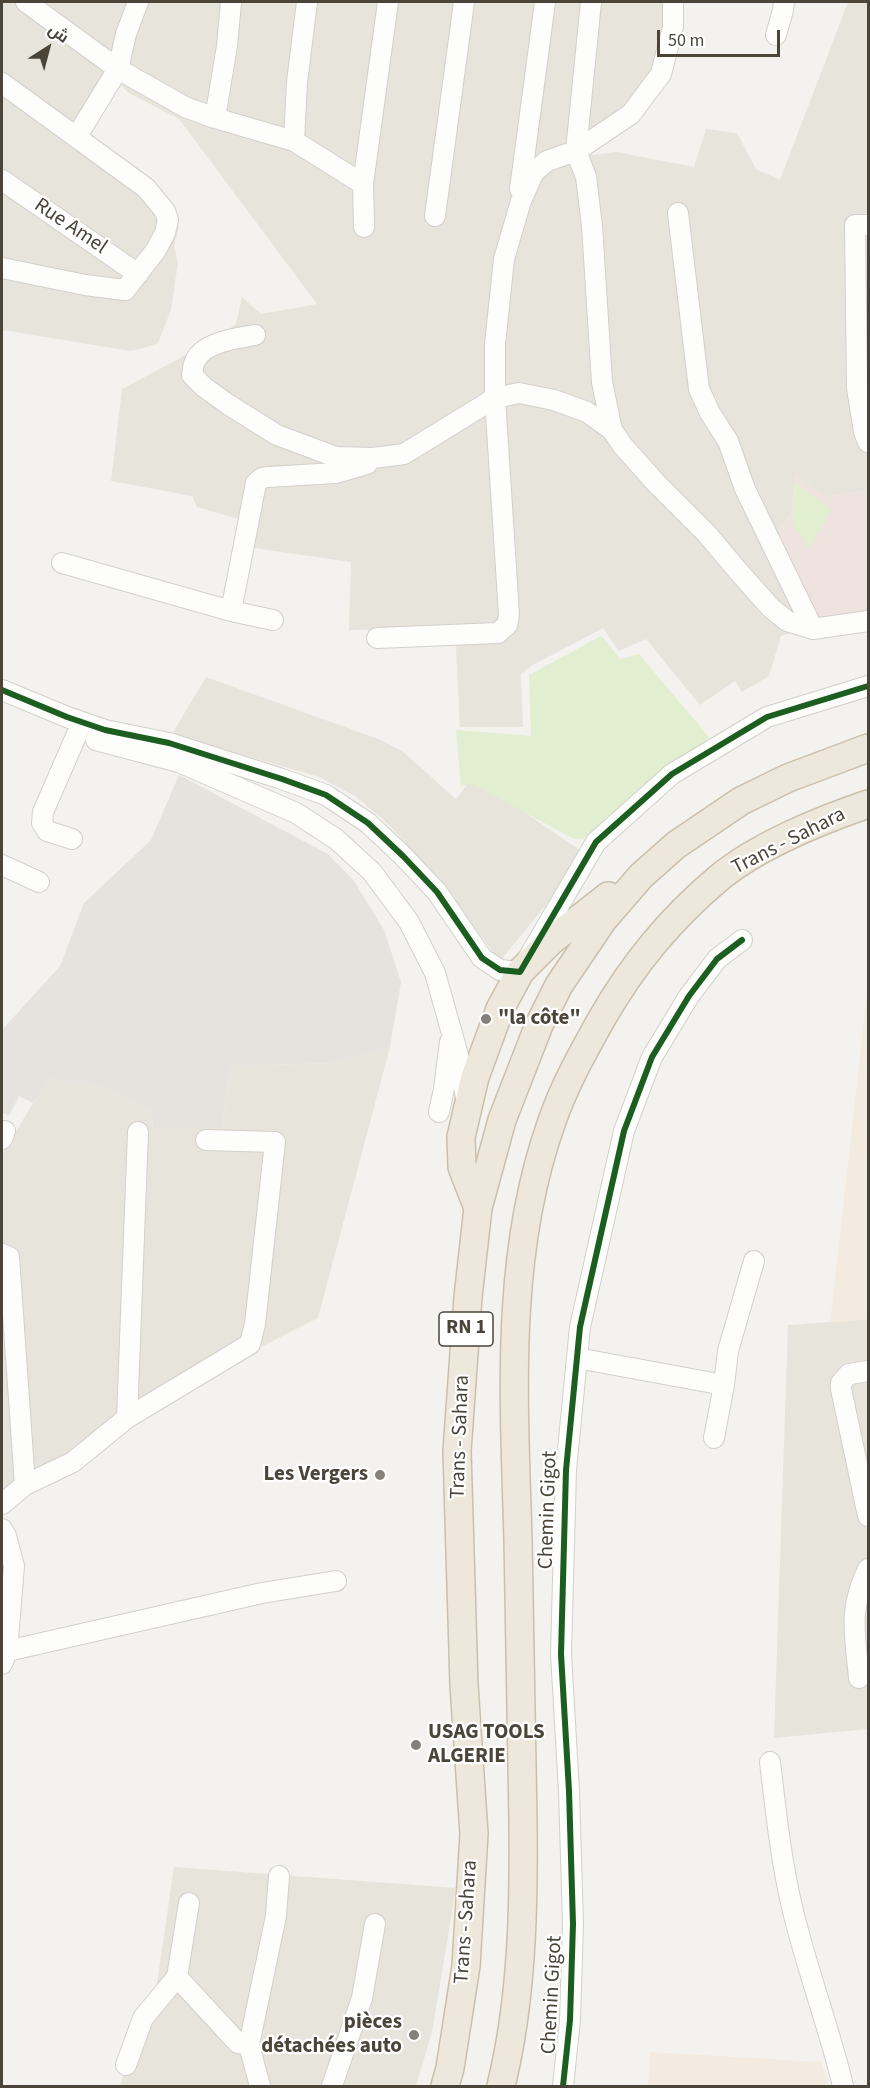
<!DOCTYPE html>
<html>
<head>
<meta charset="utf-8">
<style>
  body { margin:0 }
  #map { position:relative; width:870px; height:2088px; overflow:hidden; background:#f4f2ee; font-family:"Source Sans 3",Cairo,sans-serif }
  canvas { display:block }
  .frame { position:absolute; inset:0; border:3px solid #4b4439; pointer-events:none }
  .north { position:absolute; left:18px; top:18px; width:60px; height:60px; -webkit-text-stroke:4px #fff; paint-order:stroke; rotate:36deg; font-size:16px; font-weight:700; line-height:24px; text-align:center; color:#4b4439 }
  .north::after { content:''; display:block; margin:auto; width:21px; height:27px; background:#4b4439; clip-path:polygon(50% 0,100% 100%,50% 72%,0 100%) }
  .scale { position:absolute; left:657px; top:30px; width:123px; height:27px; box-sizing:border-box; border:3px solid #4b4439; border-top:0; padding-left:8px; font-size:18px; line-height:21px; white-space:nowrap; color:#4b4439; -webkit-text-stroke:4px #fff; paint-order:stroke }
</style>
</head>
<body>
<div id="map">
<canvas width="870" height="2088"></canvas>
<div class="frame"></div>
<div class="north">ش</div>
<div class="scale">50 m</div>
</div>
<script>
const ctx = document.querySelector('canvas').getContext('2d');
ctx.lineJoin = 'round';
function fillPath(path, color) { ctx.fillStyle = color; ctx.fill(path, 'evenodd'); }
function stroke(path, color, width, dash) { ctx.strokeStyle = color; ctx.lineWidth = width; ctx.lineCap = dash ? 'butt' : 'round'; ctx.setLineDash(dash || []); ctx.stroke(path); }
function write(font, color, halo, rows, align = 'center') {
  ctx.font = font + ' "Source Sans 3",sans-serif'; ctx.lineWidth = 4.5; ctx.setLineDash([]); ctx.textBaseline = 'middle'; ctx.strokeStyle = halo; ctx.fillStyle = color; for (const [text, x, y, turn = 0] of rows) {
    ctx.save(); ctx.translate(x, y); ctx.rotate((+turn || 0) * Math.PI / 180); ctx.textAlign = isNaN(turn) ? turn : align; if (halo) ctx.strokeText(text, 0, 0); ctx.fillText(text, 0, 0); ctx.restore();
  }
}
fillPath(new Path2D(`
  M2,2h672l-15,51 -16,37 -23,24 -32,16 -4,26 32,-4 78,15 12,-38 31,4 19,36 24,11 68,-178h20v488l-43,7 -31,-14 -2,29 -18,25 45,87 -38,12 -12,40 -27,16 -7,-11 -35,24 -54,-66 -27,12 -16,-23 -72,38 -10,8 2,53h-63l-5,-99 -106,2 2,-68 -111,-16 2,-26 -45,-13 -5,-11 -81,-15 11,-92 86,-46 28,-19 6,-27 19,17 56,-10 -138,-185 -52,-27 -8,-10 -28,53 19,15 60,57 9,20 -5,19 4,16 -7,48 -13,33 -17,6 -11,2 -128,-21z
  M206,677l175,63 21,11 54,48 17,-22 114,78 -87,106 -66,-87 -49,-53 -30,-25 -36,-19 -147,-43z
  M390,1047l-72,271 -71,36 -245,146v-345l31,-52 18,-24 44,6 56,24 2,19h69l8,-62 104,-3z
  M868,1319v410l-94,9 14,-413z
  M174,1867l282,21 -24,144 -16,54h-296l19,-62 17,-34z`), '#e7e4dc');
fillPath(new Path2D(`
  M868,988v331l-38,4 37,-330z
  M650,2052l171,10 8,24h-181z`), '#f3ebdf');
fillPath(new Path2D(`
  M179,775l149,79 26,27 30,49 17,52 -11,65 -56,16 -104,3 -8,62h-69l-2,-19 -56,-24 -44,-6 -18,24 -14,-7 -10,20 -7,-4v-82l58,-64 24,-63 67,-63z`), '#e6e2de');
fillPath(new Path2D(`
  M795,473l30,24 43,-7v128l-49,6 -45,-87 18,-25z`), '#eee3df');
fillPath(new Path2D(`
  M794,483l37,26 -21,39 -17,-23z
  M601,636l20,23 18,-5 70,83 -115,101 -20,1 -102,-55 -11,2 -5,-56 75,6 -2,-61z`), '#e1eecf');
const minor = new Path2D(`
  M26,2l92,67 67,38 30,11 79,23 69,43
  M591,2l-15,149 10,26 6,49 10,156 10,48
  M776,35l7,-25 1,-8
  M2,83l144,105 19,23 3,9 -3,13 -9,17 -31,40 -40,-5 -83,-17
  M215,118l12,-72 4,-44
  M77,136l41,-67 8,-35 12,-32
  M294,141l3,-59 10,-80
  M2,180l136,94
  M520,189l25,-187
  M678,213l21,176 11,24 18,28 17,48 68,140
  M435,216l29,-214
  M868,225h-13l2,163 7,44 4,10
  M364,227l-1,-43 25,-182
  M255,335c-17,3 -52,7 -60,26 -2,4 -2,9 -3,14l12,12 25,18 48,30 59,22 37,1 31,-4 91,-56 24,-5 35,7 33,12 25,18 11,16 33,37 51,51 31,37 33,37 16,13 26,8 55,-8
  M62,563l169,48 42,9
  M231,611l25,-128 6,-5 6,-1 68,-4 31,-9
  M377,638l121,-5 9,-8 2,-10 -14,-217v-54l9,-85 17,-58 13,-29 13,-11 29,-10 55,-37 30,-40 12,-47v-25
  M2,690l65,27 38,13 64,13 113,36 44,16 42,28 35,33 34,36 45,66 18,12 20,2 76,-130 76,-68 95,-57 101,-31
  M96,740l83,22 117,51 40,26 36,33 37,50 26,51 23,82 8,43
  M72,839l-25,-8 -5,-8 1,-11 34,-78
  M2,865l37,17
  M439,1112l5,-23 6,-47
  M2,1139l3,-8
  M2,1254l7,3 16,228
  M577,1358l147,27
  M868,1371l-19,3 -8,9v6l27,127
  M127,1418l11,-286
  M714,1438l10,-53 4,-34 26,-90
  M2,1504l23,-19 48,-23 54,-44 123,-74 5,-20 20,-182 -69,-2
  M2,1529l4,7 8,30 -7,85 -5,13
  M7,1651l255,-58 74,-12
  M859,1678c-4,-45 -11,-68 9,-109
  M770,1762c6,50 11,100 23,149 14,59 36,116 50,175
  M189,1903l-12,74 61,66 11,2 11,41
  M249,2045l27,-129 3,-40
  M126,2065l17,-47 34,-41
  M332,2086l30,-88 13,-74
  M563,2086l7,-66 3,-96 -4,-133 -8,-137 5,-184 14,-143 44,-196 28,-74 37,-61 28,-37 25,-19`);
const highway = new Path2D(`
  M478,1208l-16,-41 -1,-30 14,-60 25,-68 20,-37 31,-31 57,-45
  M445,2086l5,-18 16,-102 8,-132 -10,-149 -7,-234 11,-154 10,-89 24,-88 37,-95 20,-40 44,-65 38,-44 35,-31 65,-44 47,-23 80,-30
  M501,2086c21,-86 23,-176 22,-265 -1,-94 -3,-188 -5,-282 -4,-138 -14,-282 33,-415 12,-36 31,-70 50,-104 32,-56 69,-101 119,-143 41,-33 99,-56 148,-73`);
stroke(minor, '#d2d0cb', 22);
stroke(highway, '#ccbfa9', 30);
stroke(minor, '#fdfdfc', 20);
stroke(highway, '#ede8db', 27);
stroke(new Path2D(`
  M2,690l65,27 38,13 64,13 113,36 44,16 42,28 35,33 34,36 45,66 18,12 20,2 76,-130 76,-68 95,-57 101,-31
  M563,2086l7,-66 3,-96 -4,-133 -8,-137 5,-184 14,-143 44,-196 28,-74 37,-61 28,-37 25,-19`), '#1b5e20', 6);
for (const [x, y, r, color] of [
  [486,1019,6,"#868178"],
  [380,1475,6,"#868178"],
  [416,1745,6,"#868178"],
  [414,2035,6,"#868178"]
]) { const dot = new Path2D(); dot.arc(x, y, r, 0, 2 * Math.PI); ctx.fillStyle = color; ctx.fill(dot); stroke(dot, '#fff', 2); }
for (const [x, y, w] of [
  [466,1329,54]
]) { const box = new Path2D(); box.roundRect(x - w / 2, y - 17, w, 34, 4.5); ctx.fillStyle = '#fff'; ctx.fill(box); stroke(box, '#4b4439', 1.5); }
write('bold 20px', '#4b4439', null, [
  ["RN 1",466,1329]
]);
write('21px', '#4b4439', '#fff', [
  ["Rue Amel",70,227,34],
  ["Trans - Sahara",789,842,-27],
  ["Trans - Sahara",461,1437,-88],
  ["Chemin Gigot",549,1510,-88],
  ["Trans - Sahara",467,1922,-86],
  ["Chemin Gigot",553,1995,-87]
]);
write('bold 21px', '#4b4439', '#fff', [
  ["\"la côte\"",498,1019],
  ["Les Vergers",368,1475,"right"],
  ["USAG TOOLS",428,1733],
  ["ALGERIE",428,1757],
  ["pièces",402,2023,"right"],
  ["détachées auto",402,2047,"right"]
], 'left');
</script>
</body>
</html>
